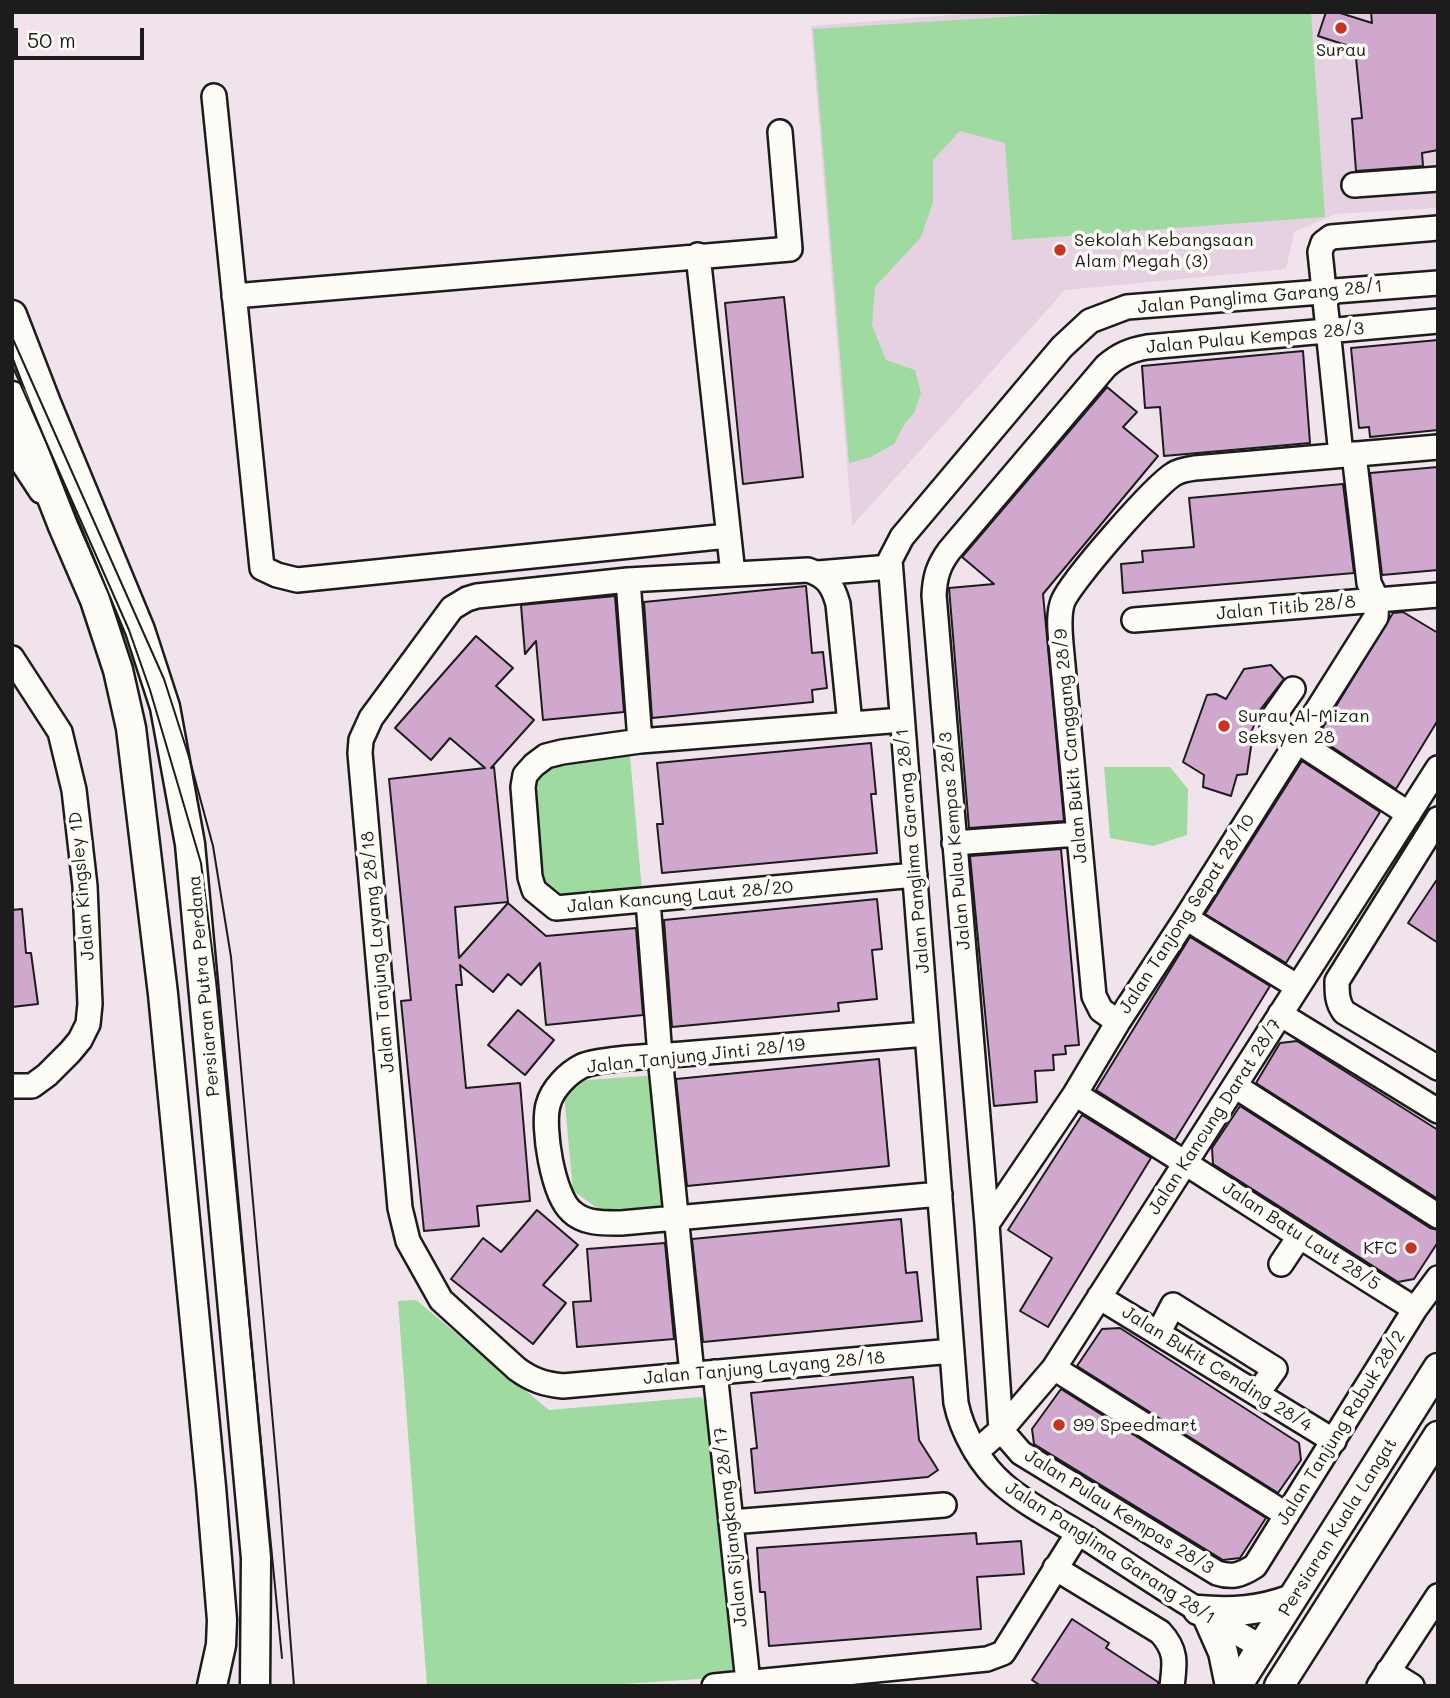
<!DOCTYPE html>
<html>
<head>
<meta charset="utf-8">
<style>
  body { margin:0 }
  #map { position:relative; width:1450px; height:1698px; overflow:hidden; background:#f0e3eb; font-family:Mali,sans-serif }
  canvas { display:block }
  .frame { position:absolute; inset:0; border:14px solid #1c1c1c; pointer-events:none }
  .scale { position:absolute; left:14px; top:28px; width:130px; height:32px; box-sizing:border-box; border:4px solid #1c1c1c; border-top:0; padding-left:9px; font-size:21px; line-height:24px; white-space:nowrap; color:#1c1c1c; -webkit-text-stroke:5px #fdfcf7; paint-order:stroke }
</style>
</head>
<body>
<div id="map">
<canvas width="1450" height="1698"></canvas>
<div class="frame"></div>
<div class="scale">50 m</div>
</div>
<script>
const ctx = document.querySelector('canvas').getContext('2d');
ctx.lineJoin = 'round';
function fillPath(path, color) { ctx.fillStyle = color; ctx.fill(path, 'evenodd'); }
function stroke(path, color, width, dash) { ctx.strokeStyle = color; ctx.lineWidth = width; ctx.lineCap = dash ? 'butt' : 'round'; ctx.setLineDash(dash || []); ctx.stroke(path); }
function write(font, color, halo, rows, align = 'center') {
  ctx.font = font + ' Mali,sans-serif'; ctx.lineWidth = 7; ctx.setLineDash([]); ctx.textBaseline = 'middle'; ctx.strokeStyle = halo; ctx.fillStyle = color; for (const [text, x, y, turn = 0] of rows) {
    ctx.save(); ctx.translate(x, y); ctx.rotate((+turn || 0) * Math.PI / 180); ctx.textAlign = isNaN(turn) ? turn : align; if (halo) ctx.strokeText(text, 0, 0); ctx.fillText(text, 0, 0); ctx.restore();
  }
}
fillPath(new Path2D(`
  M991,12h447v196l-103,6 -41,18 -8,37 -221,21 -213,236 -41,-500z`), '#e6d1e2');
fillPath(new Path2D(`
  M1083,12h228l14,205 -313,23 -7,-97 -45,-12 -27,29v42l-12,35 -46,50 -3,38 14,35 29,10 6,23 -7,20 -9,10 -11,21 -23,13 -22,6 -36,-434z
  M630,756l12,135 -80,5 -20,-14 -8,-95 15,-24z
  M1104,767h66l18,22 -1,46 -34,11 -43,-8z
  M657,1075l11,131 -68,4 -27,-19 -9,-97 10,-13z
  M416,1300l133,110 152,-13 10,10 25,257 -7,13 -135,9h-167l-29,-385z`), '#9fdaa1');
const building = new Path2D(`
  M1326,12h11l35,11 -1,-11h67v138l-16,3 1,13 -67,5 -4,-52 10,-1 -7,-70 -37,-12z
  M784,297l19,180 -60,7 -18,-181z
  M1438,340v90l-68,7 -1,-10 -10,1 -8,-80z
  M1303,351l7,92 -146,13 -4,-49 -15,1 -3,-42z
  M1107,387l30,25 -14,15 35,29 -115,138 21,227 -95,7 -20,-240 45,-4 -32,-27z
  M1438,467v103l-56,5 -12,-102z
  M1343,484l11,89 -231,20 -2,-29 22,-2 -1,-11 52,-4 -5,-49z
  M806,586l6,67 11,-1 4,36 -15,2 1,12 -161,16 -8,-116z
  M615,596l9,116 -81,8 -7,-79 -11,13 -4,-49z
  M1403,612l35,21v87l-42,69 -79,-52 76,-124z
  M476,636l37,32 -17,18 38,34 -43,48 3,-1 14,135 -53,5 4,51 49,-55 38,33 90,-8 7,87 -97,10 -6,-62 -19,22 -13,-11 -15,18 -33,-27 2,20h-6l10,103 54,-5 10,118 -53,5 2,20 -55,5 -23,-230 10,-1 -22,-221 96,-11 -35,-30 -19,22 -36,-32z
  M1271,665l13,14 -24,31 -11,28 3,2 -5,34 -10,1 -6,21 -28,-9 1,-12 -21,-13 24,-67 9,-1 10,5 18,-30z
  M871,743l5,51h-5l6,59 -215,20 -5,-49h6l-6,-61z
  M1302,761l78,51 -94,151 -81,-49z
  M1061,849l18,196 -14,1 1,8 -13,1 1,15 -19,1 2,31 -43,4 -24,-250z
  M1438,878v65l-30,-20z
  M877,899l5,50 -10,1 5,49 -39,4 1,8 -167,16 -8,-107z
  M22,909l4,44h5l7,51 -26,3v-97z
  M1190,937l80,49 -95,154 -79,-50z
  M518,1010l36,30 -29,35 -37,-30z
  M1297,1041l141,89v69l-182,-116 24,-40z
  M879,1059l10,107 -202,20 -11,-107z
  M1240,1106l190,122 8,2v12l-24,37 -16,3 -185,-118 -1,-16z
  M1082,1115l69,43 -103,169 -28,-16 32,-53 -44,-28z
  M537,1210l41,35 -35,40 23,18 -33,41 -82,-65 32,-41 18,14z
  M901,1219l5,54 11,-1 5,49 -219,21 -11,-103z
  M665,1243l9,96 -97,8 -4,-45 18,-1 -4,-52z
  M1120,1328l179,115 2,17 -23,33 -201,-127 25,-37z
  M913,1377l6,63 19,30 -10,7 -173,16 -4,-44 6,-1 -6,-55z
  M1061,1389l205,129 -26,40 -17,2 -189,-116 -2,-15z
  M976,1533l1,11 44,-3 3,33 -47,3 4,52 -212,17 -4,-54h-5l-3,-44z
  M1072,1619l37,24 -3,5 52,34v4h-117l-9,-6z`);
fillPath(building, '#d0a8ce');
stroke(building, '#1c1c1c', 2);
const minor = new Path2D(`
  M214,96l48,472 15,7 20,5 431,-44
  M1354,185l84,-6
  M698,255l35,319
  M234,296l556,-47 -10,-117
  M1438,321l-291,26c-17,3 -28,8 -41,19l-157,185c-11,15 -14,26 -15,44l53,629 14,206 20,23 196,120c15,5 24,2 38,-7l160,-257 23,-31
  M12,447l29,44
  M1341,455l-21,-203 3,-9 8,-6 107,-9
  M818,573l72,-6
  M628,580l12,161
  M1134,620l304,-25
  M12,658l48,74 14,58 11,96 5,118 -2,20 -8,16 -10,12 -23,23 -15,11h-20
  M1293,689l-19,27 -2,12 25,13 112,73
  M902,720l-262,21 -78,11 -16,4 -12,9 -9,10 -2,12 7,90 4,13 22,18 359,-33
  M850,724l-12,-120c-5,-18 -11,-28 -30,-34l-180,10 -151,16 -10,3 -15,9 -81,110 -10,22 -1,13 40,455 8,33 33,59 76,69c15,11 27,15 46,17l389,-35
  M1438,819l-101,162c0,13 0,21 7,31l94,56
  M954,843l124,-9
  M648,901l12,155 32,318
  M1186,918l112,69
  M1280,1014l158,97
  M1118,1022l-17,-12 -7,-14 -33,-352c-1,-13 -3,-30 2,-43 9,-21 92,-116 111,-127 6,-4 14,-5 21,-6l243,-21
  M927,1034c-81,7 -163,13 -244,20 -23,2 -82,4 -101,12 -14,7 -30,23 -34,39 -6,23 5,90 23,106 13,13 33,12 50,12l319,-29
  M1235,1086l203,130
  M1075,1094c115,70 226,145 340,215
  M987,1224l88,-130 43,-72 68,-104 190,-301 1,-17 -8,-17 -15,-129
  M1281,1264l18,-27
  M1099,1297l235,144
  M1159,1332l14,-27 102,64 -18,25
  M1054,1368l233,147
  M715,1372l33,310
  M976,1452l25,-22 53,-62 384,-600
  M731,1522l213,-17
  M1055,1568l105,64c17,18 15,31 12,54
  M1262,1647c-61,-33 -119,-72 -177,-110 -26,-16 -58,-32 -81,-52 -23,-19 -42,-53 -48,-82l-66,-843 12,-23 160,-190 28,-26 37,-14 311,-24
  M1388,1671l24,15
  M714,1686l273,-27 16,-6 75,-120
  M1379,1686l59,-90`);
const major = new Path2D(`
  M12,315l34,88 94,227 25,77 25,137 66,714 -1,128
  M12,396l51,130 32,74 23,70 13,58 32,266 48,493 11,133 -1,25 -9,41
  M1198,1610c34,3 62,1 94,-11
  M1208,1618l15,34 7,34
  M1237,1686l201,-318
  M1279,1686l159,-250`);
stroke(minor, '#1c1c1c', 28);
stroke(major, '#1c1c1c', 33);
stroke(minor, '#fdfcf7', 23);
stroke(major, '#fdfcf7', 28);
stroke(new Path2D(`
  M12,337l152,342 25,78 24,89 18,111 48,534 15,195
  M12,365l117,265 21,60 51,173 15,118 66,677`), '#1c1c1c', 2);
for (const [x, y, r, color] of [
  [1341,28,7,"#c8321e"],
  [1060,250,7,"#c8321e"],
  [1224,726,7,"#c8321e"],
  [1411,1248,7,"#c8321e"],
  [1059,1425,7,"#c8321e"]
]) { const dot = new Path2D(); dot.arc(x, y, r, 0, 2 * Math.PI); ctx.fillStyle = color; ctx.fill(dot); stroke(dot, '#fdfcf7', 2.5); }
write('18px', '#1c1c1c', '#fdfcf7', [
  ["Surau",1341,50,"center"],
  ["Sekolah Kebangsaan",1074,240],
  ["Alam Megah (3)",1074,261],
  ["Surau Al-Mizan",1238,716],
  ["Seksyen 28",1238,737],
  ["KFC",1397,1248,"right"],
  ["99 Speedmart",1073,1425]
], 'left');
write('18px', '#1c1c1c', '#fdfcf7', [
  ["Jalan Panglima Garang 28/1",1260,297,-5],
  ["Jalan Pulau Kempas 28/3",1255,338,-5],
  ["Jalan Titib 28/8",1286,608,-5],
  ["Jalan Bukit Canggang 28/9",1071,746,-95],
  ["Jalan Pulau Kempas 28/3",955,841,-95],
  ["Jalan Panglima Garang 28/1",913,851,-95],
  ["Jalan Kingsley 1D",82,886,-95],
  ["Jalan Kancung Laut 28/20",680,897,-5],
  ["Jalan Tanjong Sepat 28/10",1187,914,-57],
  ["Jalan Tanjung Layang 28/18",378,952,-95],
  ["Persiaran Putra Perdana",204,986,-95],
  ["Jalan Tanjung Jinti 28/19",696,1056,-6],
  ["Jalan Kancung Darat 28/7",1215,1117,-57],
  ["Jalan Batu Laut 28/5",1301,1236,33],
  ["Jalan Tanjung Layang 28/18",764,1368,-5],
  ["Jalan Bukit Cending 28/4",1217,1369,32],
  ["Jalan Tanjung Rabuk 28/2",1341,1428,-58],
  ["Jalan Pulau Kempas 28/3",1119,1512,32],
  ["Jalan Sijangkang 28/17",731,1527,-96],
  ["Persiaran Kuala Langat",1338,1527,-58],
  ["Jalan Panglima Garang 28/1",1110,1553,33]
]);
</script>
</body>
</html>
